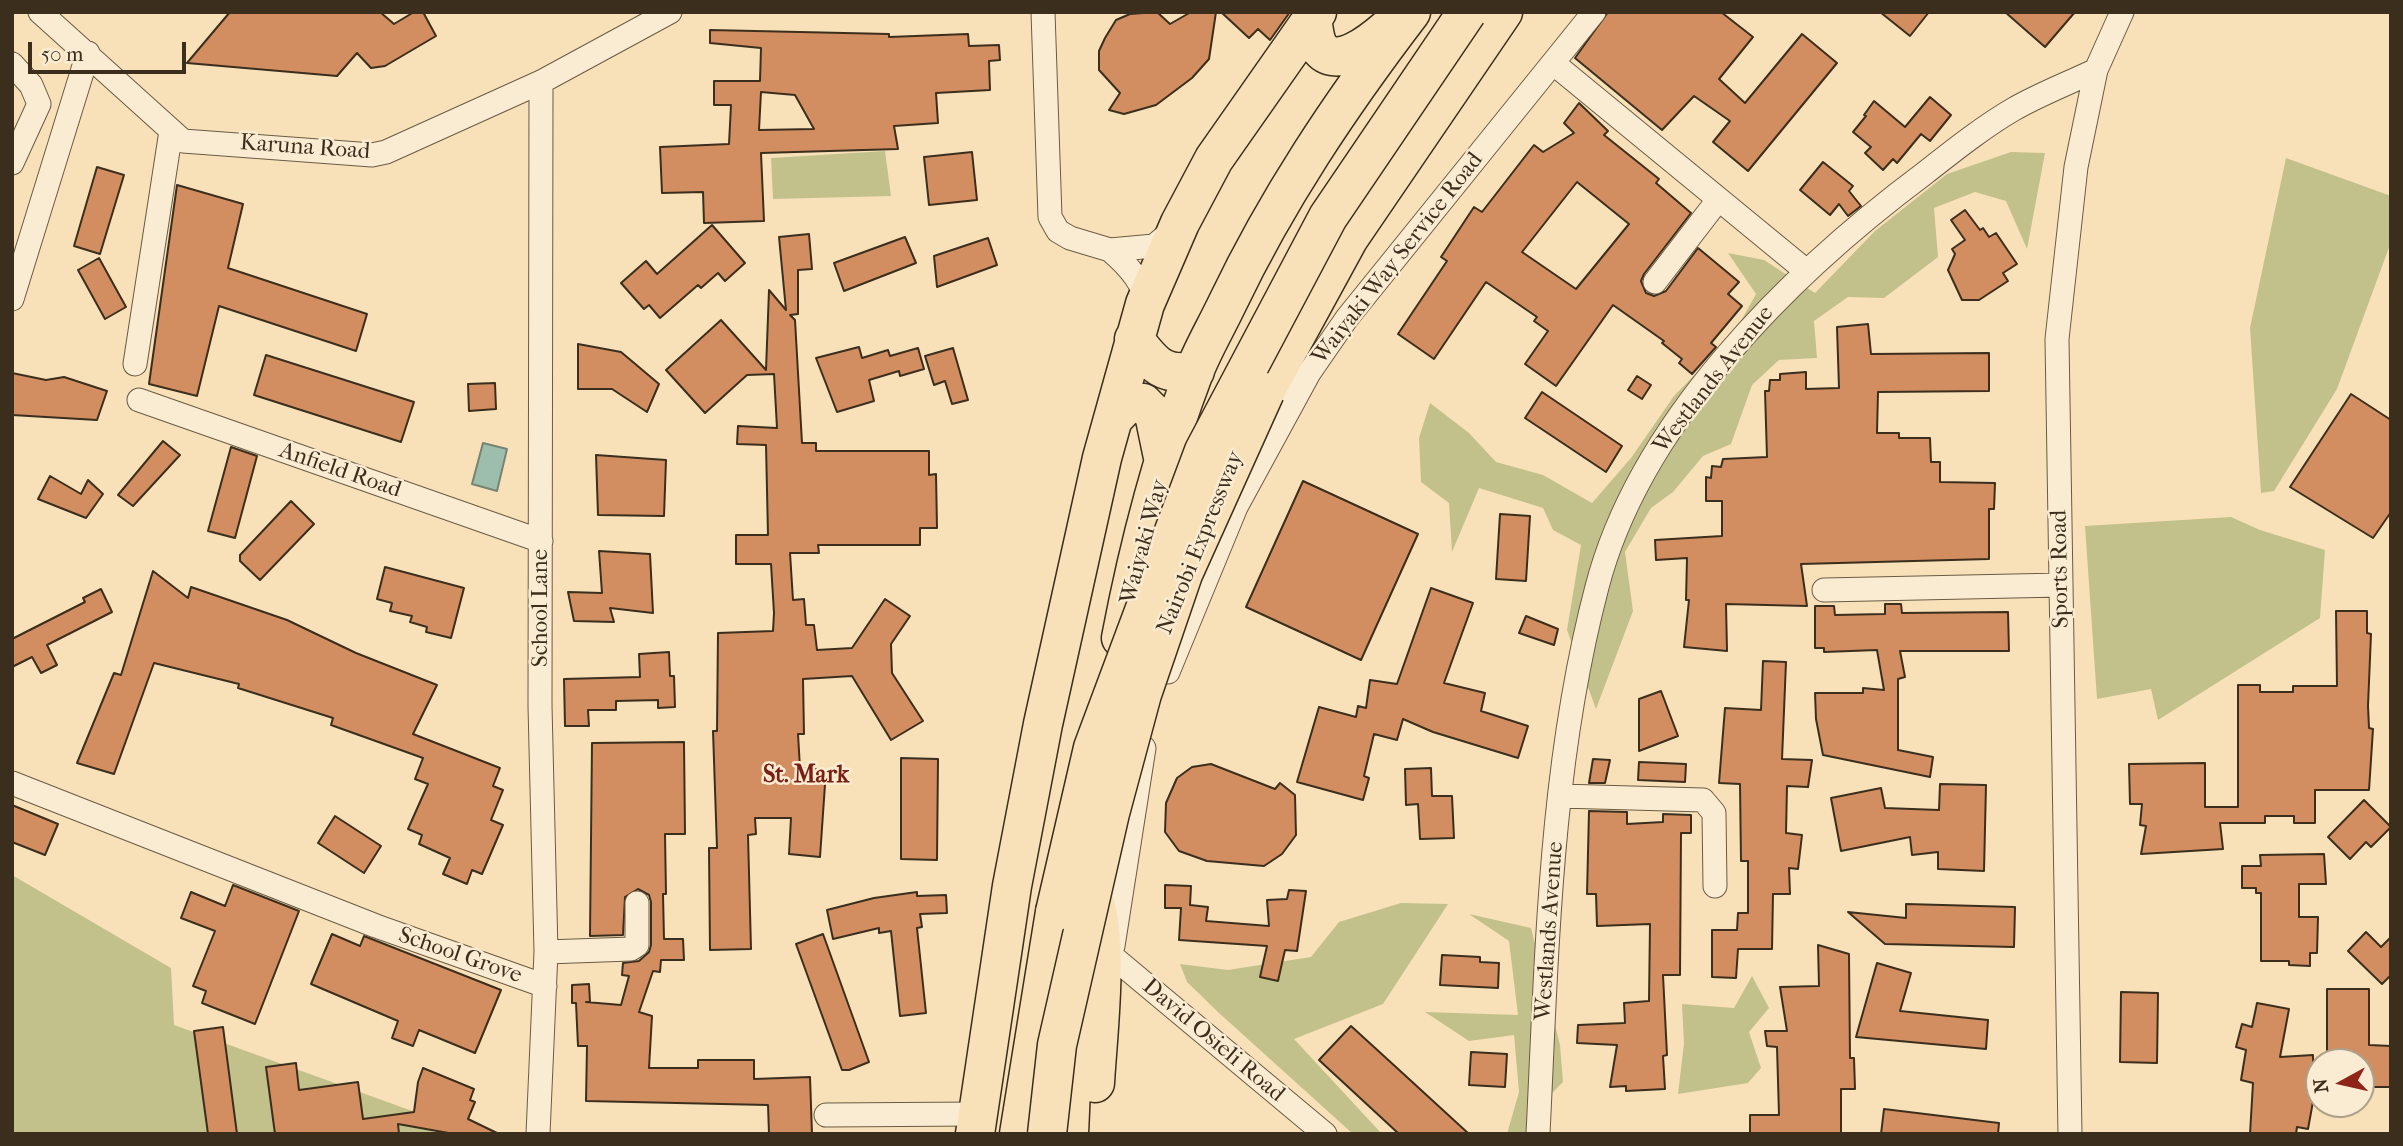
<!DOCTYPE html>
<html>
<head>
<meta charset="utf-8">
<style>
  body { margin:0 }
  #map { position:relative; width:2403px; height:1146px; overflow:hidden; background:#f8e1b9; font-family:"IM FELL French Canon",serif }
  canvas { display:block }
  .frame { position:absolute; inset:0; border:14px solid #3b2e1d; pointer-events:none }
  .north { position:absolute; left:2305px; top:1048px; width:70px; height:70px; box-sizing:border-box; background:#faecd2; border:2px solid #aea08a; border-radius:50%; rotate:262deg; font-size:19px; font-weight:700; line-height:28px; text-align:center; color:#3b2e1d }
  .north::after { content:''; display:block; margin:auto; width:24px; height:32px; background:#8f2418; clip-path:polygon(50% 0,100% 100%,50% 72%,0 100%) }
  .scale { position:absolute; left:28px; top:42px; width:158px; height:32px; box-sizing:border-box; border:4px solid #3b2e1d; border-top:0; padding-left:9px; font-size:21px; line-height:24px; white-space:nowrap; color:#3b2e1d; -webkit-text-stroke:5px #faecd2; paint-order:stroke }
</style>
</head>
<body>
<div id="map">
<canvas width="2403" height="1146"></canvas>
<div class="frame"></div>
<div class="north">N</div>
<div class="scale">50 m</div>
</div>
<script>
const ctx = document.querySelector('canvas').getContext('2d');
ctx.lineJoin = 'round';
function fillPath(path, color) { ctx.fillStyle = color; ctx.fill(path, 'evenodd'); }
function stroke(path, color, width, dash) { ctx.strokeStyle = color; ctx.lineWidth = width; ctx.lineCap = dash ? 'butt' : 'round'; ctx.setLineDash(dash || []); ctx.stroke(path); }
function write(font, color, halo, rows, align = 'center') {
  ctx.font = font + ' "IM FELL French Canon",serif'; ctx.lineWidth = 5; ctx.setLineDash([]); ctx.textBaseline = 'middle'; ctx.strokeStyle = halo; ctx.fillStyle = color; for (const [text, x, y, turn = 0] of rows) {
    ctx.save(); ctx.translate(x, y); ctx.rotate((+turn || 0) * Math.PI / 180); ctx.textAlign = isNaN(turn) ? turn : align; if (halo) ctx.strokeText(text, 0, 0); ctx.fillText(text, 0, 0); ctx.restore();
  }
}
fillPath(new Path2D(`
  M885,151l6,45 -118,3 -2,-41z
  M2011,152l34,1 -18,96 -21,-48 -31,-9 -41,16 4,49 -54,41 -36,-1 -34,24 3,37 -38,2 -27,25 -21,59 -28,12 -30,36 -22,16 -26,44 8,59 -37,98 -29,-79 14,-85 -28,-15 -10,-22 -64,-20 -27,64 -3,-49 -28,-21 -2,-44 11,-35 39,30 27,29 47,13 49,28 39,-45 43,-62 59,-61 23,-41 -28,-41 36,7 51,33 60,-62 72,-57z
  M2286,158l105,38v46l-54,147 -63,102 -13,2 -11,-165z
  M2231,517l29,13 65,20 -5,68 -162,102 -7,-31 -54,10 -12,-173z
  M12,875l159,93 3,57 302,109h-464z
  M1401,903l47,1 -65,100 -89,35 88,95h-29l-134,-121 -32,-31 -7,-18 48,6 83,-13 28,-35z
  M1469,914l62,14 29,117 3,37 -33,33 9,19h-32l12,-42 -5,-57 -45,6 -44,-29 93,3 -9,-74z
  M1752,976l17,32 -20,24 12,36 -13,15 -70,11 6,-50 -2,-40 52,4z`), '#c3c18b');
const water = new Path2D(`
  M483,443l24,6 -10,42 -25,-7z`);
fillPath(water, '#9dbead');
stroke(water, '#768473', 2);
const building = new Path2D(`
  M230,12h150l14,12 20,-12h9l13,24 -51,30 -14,2 -14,-15 -20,23 -150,-13z
  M1157,12l13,12 21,-12h25l-7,47 -17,19 -36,27 -32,9 -15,-4 11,-17 -21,-23v-19l6,-13 11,-18 14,-6z
  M1221,12h69l-20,28 -12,-11 -9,9z
  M1608,12h113l32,25 -34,42 26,24 57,-69 35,29 -89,108 -35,-29 17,-21 -36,-25 -32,34 -87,-72z
  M1880,12h49l-19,24z
  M2005,12h70l-30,35z
  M710,30l179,4v3l79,-3 1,12 30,-1 1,15 -11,1 1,29 -54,3 2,30 -44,3 4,23 -137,4 3,68 -60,2 -1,-31 -41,1 -2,-46 69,-3 2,-39h-17v-24h46l1,-33 -51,-5zM761,92l34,3 19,34 -55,1z
  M1930,97l21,18 -21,26 -9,-7 -24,29 -4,-4 -10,11 -18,-17 6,-6 -18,-15 13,-16 -2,-1 10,-14 31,26z
  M1579,103l29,28 -4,4 55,44 -3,4 35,30 -47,61 -3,7 5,12 8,3 12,-5 32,-43 41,34 -11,12 14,12 -31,37 5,4 -24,27 -13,-11 3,-4 -20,-16 2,-2 -51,-36 -57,81 -31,-22 23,-33 -14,-10 3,-4 -51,-35 -52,77 -36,-25 49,-73 -6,-4 33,-50 8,5 52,-67 9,7 31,-19 -10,-10zM1577,182l52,42 -53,65 -54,-37z
  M972,152l5,48 -48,5 -5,-48z
  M1823,162l30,24 -4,5 12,15 -13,10 -9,-12 -9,11 -30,-25z
  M97,167l27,8 -24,79 -26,-8z
  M177,185l66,19 -15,64 139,46 -11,37 -137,-45 -22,90 -48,-12z
  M1965,210l15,20 3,-2 6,9 7,-4 21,31 -14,9 5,8 -29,19h-17l-14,-30 7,-16 -3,-5 13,-9 -14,-20z
  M712,225l33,38 -20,18 -7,-8 -17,15 -3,-3 -38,33 -11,-13 -5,4 -23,-26 25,-22 11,13z
  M809,234l3,35 -14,1v44l-8,1 5,5 7,123h14v8h113v24l7,-1 1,54h-17v17h-102l1,8h-29l3,47 11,-1 2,26h8l3,25 35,-2 33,-49 25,17 -19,28 1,29 31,48 -32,19 -39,-64 -49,3 1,55h-6l2,34 26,2 -6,87 -31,-3 2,-36h-36l1,16 -8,1 3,114 -41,1 -1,-102h8l-4,-117h4l1,-98 55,-2 1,-18 -3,-49h-35v-29h32l-2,-90 -29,-1 1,-18 39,2 -3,-54 -27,1 -42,38 -39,-43 55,-50 45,50 3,-80 17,20 -7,-73z
  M905,237l11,26 -72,28 -10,-28z
  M988,238l9,27 -60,22 -3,-31z
  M99,258l27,49 -21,12 -27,-49z
  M1868,324l3,30 118,-1v38l-111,1 -1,41h22v5h31l1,24h9v20l55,1 -1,26h-5v50l-188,5 6,42 -81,-2 1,47 -43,-4 5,-47h-3l1,-42 -31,2 -1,-20 67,-4v-35h-16v-24l5,1 1,-12 9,1 2,-8 44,-2 -2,-66h4l1,-11h10v-6l26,-2v17l33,-1 -2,-61z
  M578,344l43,8 38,32 -12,28 -35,-23h-34z
  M859,347l3,11 26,-8 2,6 28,-8 6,21 -24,7 -1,-5 -30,9 5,21 -37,11 -21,-54z
  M953,348l15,52 -16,4 -7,-23 -11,4 -9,-29z
  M266,355l148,47 -13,40 -147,-47z
  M12,373l34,7 18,-3 43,14 -10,29 -85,-5z
  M1637,376l14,9 -9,14 -14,-9z
  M495,383l1,26 -27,2 -1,-27z
  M1542,392l80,54 -16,26 -81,-54z
  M2351,394l40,26v92l-18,26 -83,-51z
  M163,441l17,14 -47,51 -15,-11z
  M231,447l26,9 -22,82 -27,-7z
  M596,455l70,5 -2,56 -66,-1z
  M50,476l31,18 7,-14 15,14 -17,24 -48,-19z
  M1303,481l115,53 -57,126 -115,-53z
  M291,501l23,23 -54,56 -20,-19v-6z
  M1500,514l30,2 -4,65 -30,-2z
  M599,551l51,3 3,59 -43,-5 4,14 -40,-1 -6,-29 34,1z
  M385,567l79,21 -13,50 -25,-6 1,-5 -17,-5 2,-6 -22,-5 2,-8 -15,-4z
  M153,571l35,27 3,-11 96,33 69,33 81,32 -24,49 87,34 -7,18 10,4 -12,30 12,5 -21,49 -10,-4 -5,14 -24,-10 7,-16 -31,-14 3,-9 -14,-6 20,-45 -13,-5 8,-21 -92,-33 2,-7 -95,-30 1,-4 -85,-21 -40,111 -37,-11 37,-90 7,2z
  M1431,588l42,15 -29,80 41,10 -4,18 47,15 -10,32 -85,-26 -30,-13 -6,21 -23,-6 -10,42 5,2 -6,22 -66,-18 22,-75 37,10 2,-11 8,2 4,-28 27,4z
  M101,589l11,23 -65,33 10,20 -16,8 -9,-16 -20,10v-28l73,-37 -2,-4z
  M1885,604h16l1,9 106,-1 1,39h-109l5,26 -7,2v71l35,7 -3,20 -107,-22 -7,-36 -1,-26h48v-5l21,2 -7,-40 -53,2v-4h-9v-42h19l1,9 50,-1z
  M2336,611h31v22l4,1 -3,72 1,22 4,1 -4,61h-54v33h-21v-7h-29v7h-45l3,26 -82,5 5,-28 -6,-1 2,-21h-12l-1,-40 76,-1v44h33v-122h22v7h33v-6h44z
  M1526,616l32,13 -4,16 -35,-12z
  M669,652l1,24h4l1,31 -17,1v-8l-42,1v9h-28l1,16h-24l-1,-47 76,-2 -1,-23z
  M1763,661l23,1 -4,97 30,1 -4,27 -21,-1 -1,47 16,2 -4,34 -9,-1 1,26h-17l-1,55h-34l-2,29 -24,-1v-47h25l1,-17h10v-52h-7l-1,-77 -21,-1 6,-75 36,2z
  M1661,691l17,45 -39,15v-52z
  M684,742l1,92h-20l1,60h-3l1,45h19l1,21h-23l-1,12 -7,-1 -14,41 13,4 -3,52h49v-8h56v19l56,-2 2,57h-43l-1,-29 -182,-4 1,-55h-9l-2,-43h-4v-18l17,-1 1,18h-4l35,3 8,-29 -7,-1 1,-12 16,-2 10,-9 2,-7v-43l-2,-7 -11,-6 -13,8 -2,38 -33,1 2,-193z
  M901,758l37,1 -1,101 -36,-1z
  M1593,759l17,1 -5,23h-16z
  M1639,762l47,2 -1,18 -47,-2z
  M1211,764l64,25 5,-6 15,12 1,40 -14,19 -18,12 -57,-5 -28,-10 -14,-19 1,-29 11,-25 15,-11z
  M1431,768l1,28h20l2,42 -34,1 -2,-35 -12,1 -1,-36z
  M1940,784l46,1 -2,86 -46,-2v-17l-26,3 -2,-18 -69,14 -10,-53 50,-10 4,20 54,2z
  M2364,800l27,27 -20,20 -5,-5 -16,17 -22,-22z
  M12,805l46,19 -13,31 -33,-13z
  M1589,811l38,1v12l36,-2v-8l28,1v18h-10l-1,142h-17l4,80 -4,1 2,33 -39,2v-5l-16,1 7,-42 -40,-2 1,-18 47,-2 -1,-20 25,-2 1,-77 -53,2 -1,-32h-9z
  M335,816l46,30 -17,27 -46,-30z
  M2324,854l2,30h-27v33h19l-1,36h-7v13l-21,-1v-4h-28v-68h-5v-5h-14v-22h19l-1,-11z
  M233,885l66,26 -44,113 -53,-21 4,-12 -13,-5 22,-55 -34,-13 10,-26 34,14z
  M1165,885l26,1 -1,19 18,2 -2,14 63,5 -2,-26 20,-1 2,-9 17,1 -9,60 -12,-1 -7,31 -18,-4 7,-31 -88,-6 2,-32h-16z
  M917,892v4l29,-1 1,18 -27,1 2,13 -5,1 9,85 -26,3 -9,-85 -12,2v-5l-46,11 -6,-29 47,-12z
  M1906,904l109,3 -1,40 -129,-3 -37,-32 58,6z
  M2366,932l15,15 10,-10v38l-9,9 -34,-33z
  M332,934l28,12 4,-10 137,54 -26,63 -56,-23 -6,16 -21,-8 6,-17 -87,-37z
  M823,934l46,128 -20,8h-7l-46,-126z
  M1818,945l31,9 1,104h4l1,31h-14v45h-91v-19h29l-2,-68 -10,-1 -2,-15h22l-7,-44 39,-1z
  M1442,955l38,2v5l19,1 -1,25 -58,-3z
  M1877,963l34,10 -11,38 88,9 -2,29 -130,-12z
  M2327,989h42v56l22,1v41h-30v-25h-34z
  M2121,992l37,1 -1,70 -37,-1z
  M2257,1003l32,6 -9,48 33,-2 1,41 -6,33 -11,-2 -1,7h-46l3,-51 -12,-3 5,-30 -10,-3 6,-23 10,3z
  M1351,1026l46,42 72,66h-70l-80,-74z
  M223,1027l14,107h-29l-14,-103z
  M1471,1052l36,2 -2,33 -36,-2z
  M296,1063l3,27 59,-8 5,37 51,-7 4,-30 5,-14 51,21 -4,11 5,2 -7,17 31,15h-45l-56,-10 1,10h-124l-9,-67z
  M1884,1109l115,14 -1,11h-117z`);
fillPath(building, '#d28e61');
stroke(building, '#3b2e1d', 2);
const street = new Path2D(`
  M40,12l143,129 189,14 14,-3 155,-70 129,-70
  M1043,12l7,205 8,14 12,7 40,12 44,-4 19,-16
  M1553,63l252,207
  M12,64l19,21 8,19 -27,59
  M1110,250c15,13 36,33 35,54
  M1655,282l63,-82
  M12,299l76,-246
  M135,364l36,-233
  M139,400l402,141
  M1824,590l237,-5
  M1168,672l68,-165 73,-134 38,-55 247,-306
  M12,783l364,143 169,60
  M1560,796l143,4 11,13 1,73
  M1113,946l31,-198
  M1101,947l224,187
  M546,952l85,-3 6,-4v-42
  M826,1115l151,-1
  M538,1134l8,-182 -6,-246 1,-624
  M1538,1134c9,-182 12,-369 59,-547 43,-166 194,-314 328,-414 28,-22 58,-46 89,-64 26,-15 55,-26 82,-39
  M2070,1134l-13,-795 19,-172 20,-97 26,-58`);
const highway = new Path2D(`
  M1312,19c2,9 2,20 7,28 17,25 54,-6 69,-19
  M1134,339c19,24 28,38 61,32
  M1265,392l84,-154 154,-226
  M1113,419l16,-17 14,1 11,11 10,48
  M1121,638c17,-89 41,-182 73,-266 9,-23 22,-45 33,-68 50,-105 113,-199 184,-292
  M1089,890c23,32 8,151 6,193
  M975,1134l37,-248 31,-162 59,-266 43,-154 35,-81 34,-64 103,-147
  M1019,1134l36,-222
  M1069,1134l4,-93`);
stroke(street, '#6a5b44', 25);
stroke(highway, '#3b2e1d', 41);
stroke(street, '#faecd2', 23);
stroke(highway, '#f8e1b9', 38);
const highwayBridge = new Path2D(`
  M1055,912l38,-164 111,-297 124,-234 139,-205
  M1047,1134l10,-89 53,-232 32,-119 41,-120 82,-182`);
stroke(highwayBridge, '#3b2e1d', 41, []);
stroke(highwayBridge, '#f8e1b9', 38);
write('23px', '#3b2e1d', '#faecd2', [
  ["Karuna Road",305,148,4],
  ["Waiyaki Way Service Road",1398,259,-52],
  ["Westlands Avenue",1714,380,-52],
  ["Anfield Road",340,471,19],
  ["Waiyaki Way",1145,542,-75],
  ["Nairobi Expressway",1201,543,-68],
  ["Sports Road",2061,569,-91],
  ["School Lane",541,608,-90],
  ["Westlands Avenue",1550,931,-86],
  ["School Grove",460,956,19],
  ["David Osieli Road",1213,1041,40]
]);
write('bold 24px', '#7a1f14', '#faecd2', [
  ["St. Mark",806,776]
]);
</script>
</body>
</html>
